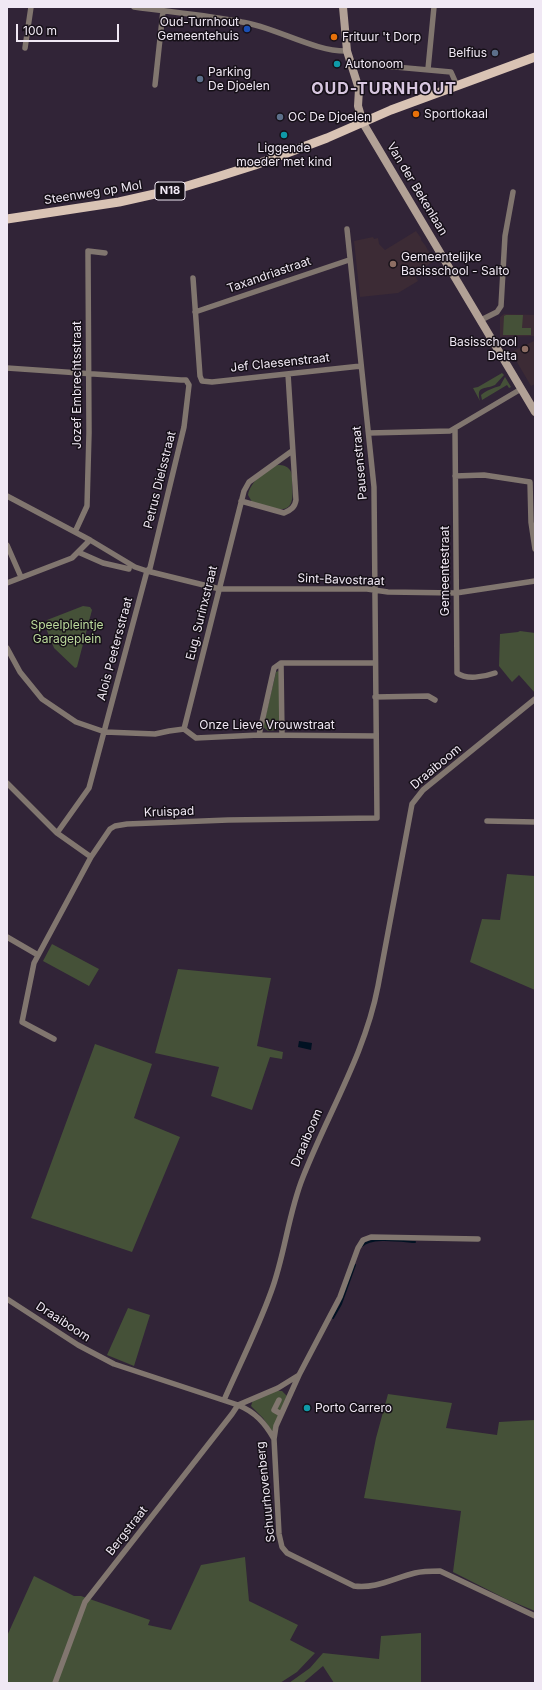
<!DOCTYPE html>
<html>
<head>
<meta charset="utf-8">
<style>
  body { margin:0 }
  #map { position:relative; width:542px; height:1690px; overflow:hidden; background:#312437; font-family:Inter,sans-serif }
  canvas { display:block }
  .frame { position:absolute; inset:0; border:8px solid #f0e8f4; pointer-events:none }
  .scale { position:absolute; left:16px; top:24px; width:103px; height:18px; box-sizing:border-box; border:2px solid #f0e8f4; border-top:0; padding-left:5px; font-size:12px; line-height:14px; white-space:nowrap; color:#f0e8f4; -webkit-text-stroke:3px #161018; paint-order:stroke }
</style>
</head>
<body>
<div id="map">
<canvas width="542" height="1690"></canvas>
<div class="frame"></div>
<div class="scale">100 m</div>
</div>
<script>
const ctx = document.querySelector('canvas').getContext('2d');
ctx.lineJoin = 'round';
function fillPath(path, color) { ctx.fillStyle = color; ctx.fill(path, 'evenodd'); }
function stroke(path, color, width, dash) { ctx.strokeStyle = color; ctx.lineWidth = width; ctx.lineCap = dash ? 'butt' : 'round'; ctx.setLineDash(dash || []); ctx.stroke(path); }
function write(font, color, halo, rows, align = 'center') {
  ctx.font = font + ' Inter,sans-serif'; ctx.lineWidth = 3; ctx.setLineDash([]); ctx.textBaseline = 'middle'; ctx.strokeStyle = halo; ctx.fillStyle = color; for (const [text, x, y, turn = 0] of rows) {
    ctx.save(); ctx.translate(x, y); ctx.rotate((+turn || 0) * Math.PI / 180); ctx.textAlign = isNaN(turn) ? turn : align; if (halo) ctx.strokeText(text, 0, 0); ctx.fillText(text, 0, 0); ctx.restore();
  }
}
fillPath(new Path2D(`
  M416,231l5,7v2l4,5 9,16 -20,13 4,7 -20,12 -38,4 -6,-56 19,-4 1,2 4,-1 1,6 6,6z
  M504,314l31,1v69l-4,2 -20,-34 23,-11v-5l-34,1v-20z`), '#3c2b35');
fillPath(new Path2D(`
  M506,315h17l-1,13h9v7h-28l1,-19z
  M502,373l2,2 -9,10c-11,5 -19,0 -15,16l-7,-13 5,-1z
  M505,377l6,10 -2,1 -2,-3 -25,15 -1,-5c6,-5 12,-7 19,-9z
  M278,465c5,0 9,1 12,5 3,4 2,11 2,16 1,9 2,24 -12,23 -9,0 -19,-5 -28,-7l-4,-7c2,-13 18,-26 30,-30z
  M83,606l7,1 2,3 -15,57 -2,1 -21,-20 -9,-22 2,-6z
  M520,631l15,2v60l-16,-18 -7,7 -13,-16 1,-32 18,-2z
  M278,671l1,1v54l-2,4 -9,1 -5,-4 13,-55z
  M507,874l28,2v114l-65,-28 12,-43 18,1z
  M52,944l47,25 -10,17 -46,-25z
  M178,969l93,9 -14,68 26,6 -1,7 -12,-2 -18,53 -41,-14 8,-29 -64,-14z
  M95,1044l57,20 -18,54 46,19 -48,115 -101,-34z
  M128,1308l22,7 -16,51 -27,-11z
  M275,1391h7l5,5 -14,37 -10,-15 -12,-12 2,-6z
  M388,1394l64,9 -6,25 51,7 2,-13 36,-2v191l-29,-12 -53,-27 8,-61 -97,-13 12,-60z
  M245,1557l4,44 49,24 -8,15 25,13 -18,19 -17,11h-273v-47l27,-60 40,20h7l69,24 -2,5 23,5 30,-65z
  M421,1633v50h-87l-11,-17 -20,17h-14l21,-15 13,-15 56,6 2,-23z`), '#455138');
fillPath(new Path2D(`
  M299,1041l13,2 -1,7 -13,-3z`), '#012');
stroke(new Path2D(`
  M362,1246c8,-10 40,-5 53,-4
  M333,1318l8,-14 14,-39`), '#012', 2);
stroke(new Path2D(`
  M134,7c35,5 72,8 108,15 33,5 73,30 105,29
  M25,48l6,-41
  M351,63l100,9 4,9
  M428,69l6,-62
  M155,85l8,-74
  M193,278l7,98 2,5 10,1 149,-16
  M195,312l154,-52
  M481,320l16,-8 4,-6 4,-70 8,-44
  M7,368l174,12h5l3,5 -5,42 -34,141 -3,3 -58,217 -32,45
  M455,430l2,243c9,7 27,4 38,0
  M369,433l81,-2 71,-42
  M455,476l29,-1 46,7 1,40 4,27
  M7,496l83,44 45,27 12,4 73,18h147l21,3 68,1 79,-12
  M241,501l43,12c7,-3 11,-6 12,-13l-8,-126
  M75,532l12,-26 2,-73 -1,-182 17,2
  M7,545l14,32
  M78,552l25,11 26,6
  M7,583l65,-25 18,-18
  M7,648l13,24 22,27 34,23 29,10 50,2 14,-3 15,-2 12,9 63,-3 116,1
  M281,663l1,72
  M375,697l53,-1 7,4
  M184,729l60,-238 5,-9 43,-31
  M259,735l15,-67 7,-5h94
  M7,783l50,50 34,24
  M487,821l48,1
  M7,937l31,18
  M54,1039l-32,-17 12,-59 57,-106 19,-28 5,-3 12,-2 101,-4 149,-2 -3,-331 -27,-258
  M7,1299l71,46 36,19 124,41c17,7 27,18 36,34l5,95 3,13 5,6 67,33c22,3 40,-8 61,-13 8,-2 16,-2 25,-2l95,45
  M224,1400c16,-36 34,-72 47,-108 14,-37 17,-78 32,-115 25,-64 62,-123 75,-191l34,-182 11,-14 112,-91
  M279,1400l-5,10 7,4
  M274,1439l2,-13 23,-51 41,-78 18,-49 5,-8 8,-3 107,2
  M55,1683l30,-81 147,-188 6,-9 40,-17 21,-13`), '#81766f', 5.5);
stroke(new Path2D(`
  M343,7l4,44 12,38 -1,17 5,17 172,289`), '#b2a196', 8);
stroke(new Path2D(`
  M7,219l112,-17 58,-13 40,-12 38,-12 72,-27 64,-28 144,-53`), '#d9c3b4', 9);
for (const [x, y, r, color] of [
  [247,29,4,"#1a4fb4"],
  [334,37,4,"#e8710a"],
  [495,53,4,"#5c6f8a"],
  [337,64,4,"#0f9aa8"],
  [200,79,4,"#5c6f8a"],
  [416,114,4,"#e8710a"],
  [280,117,4,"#5c6f8a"],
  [284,135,4,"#0f9aa8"],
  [393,264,4,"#8d6e63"],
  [525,349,4,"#8d6e63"],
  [307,1408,4,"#0f9aa8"]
]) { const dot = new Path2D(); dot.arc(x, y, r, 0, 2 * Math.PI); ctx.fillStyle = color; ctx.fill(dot); stroke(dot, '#161018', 1.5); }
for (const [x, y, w] of [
  [170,191,30]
]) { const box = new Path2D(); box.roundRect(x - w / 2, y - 9, w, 18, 3); ctx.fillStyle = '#161018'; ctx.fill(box); stroke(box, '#f0e8f4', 1); }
write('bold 11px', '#f0e8f4', null, [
  ["N18",170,191]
]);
write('12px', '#f0e8f4', '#161018', [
  ["Oud-Turnhout",239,22,"right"],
  ["Gemeentehuis",239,36,"right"],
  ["Frituur 't Dorp",342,37],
  ["Belfius",487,53,"right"],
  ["Autonoom",345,64],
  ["Parking",208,72],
  ["De Djoelen",208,86],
  ["Sportlokaal",424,114],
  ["OC De Djoelen",288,117],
  ["Liggende",284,148,"center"],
  ["moeder met kind",284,162,"center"],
  ["Gemeentelijke",401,257],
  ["Basisschool - Salto",401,271],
  ["Basisschool",517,342,"right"],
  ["Delta",517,356,"right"],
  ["Porto Carrero",315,1408]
], 'left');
write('12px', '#f0e8f4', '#161018', [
  ["Van der Bekenlaan",417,189,59],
  ["Steenweg op Mol",93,193,-9],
  ["Taxandriastraat",269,275,-19],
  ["Jef Claesenstraat",280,363,-6],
  ["Jozef Embrechtsstraat",77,385,-90],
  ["Pausenstraat",360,463,-95],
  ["Petrus Dielsstraat",160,480,-76],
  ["Gemeentestraat",445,571,-90],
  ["Sint-Bavostraat",341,580,2],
  ["Eug. Surinxstraat",202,613,-76],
  ["Alois Peetersstraat",115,649,-75],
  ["Onze Lieve Vrouwstraat",267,725],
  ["Draaiboom",436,767,-40],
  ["Kruispad",169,812,-2],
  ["Draaiboom",307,1138,-67],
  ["Draaiboom",63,1322,33],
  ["Schuurhovenberg",266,1492,-96],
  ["Bergstraat",127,1531,-52]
]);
write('12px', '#bcdb9c', '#161018', [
  ["Speelpleintje",67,625],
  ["Garageplein",67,639]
]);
ctx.letterSpacing = '1px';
write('bold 16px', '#d8c7e0', '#161018', [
  ["OUD-TURNHOUT",384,89]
]);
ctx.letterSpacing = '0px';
</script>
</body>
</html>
